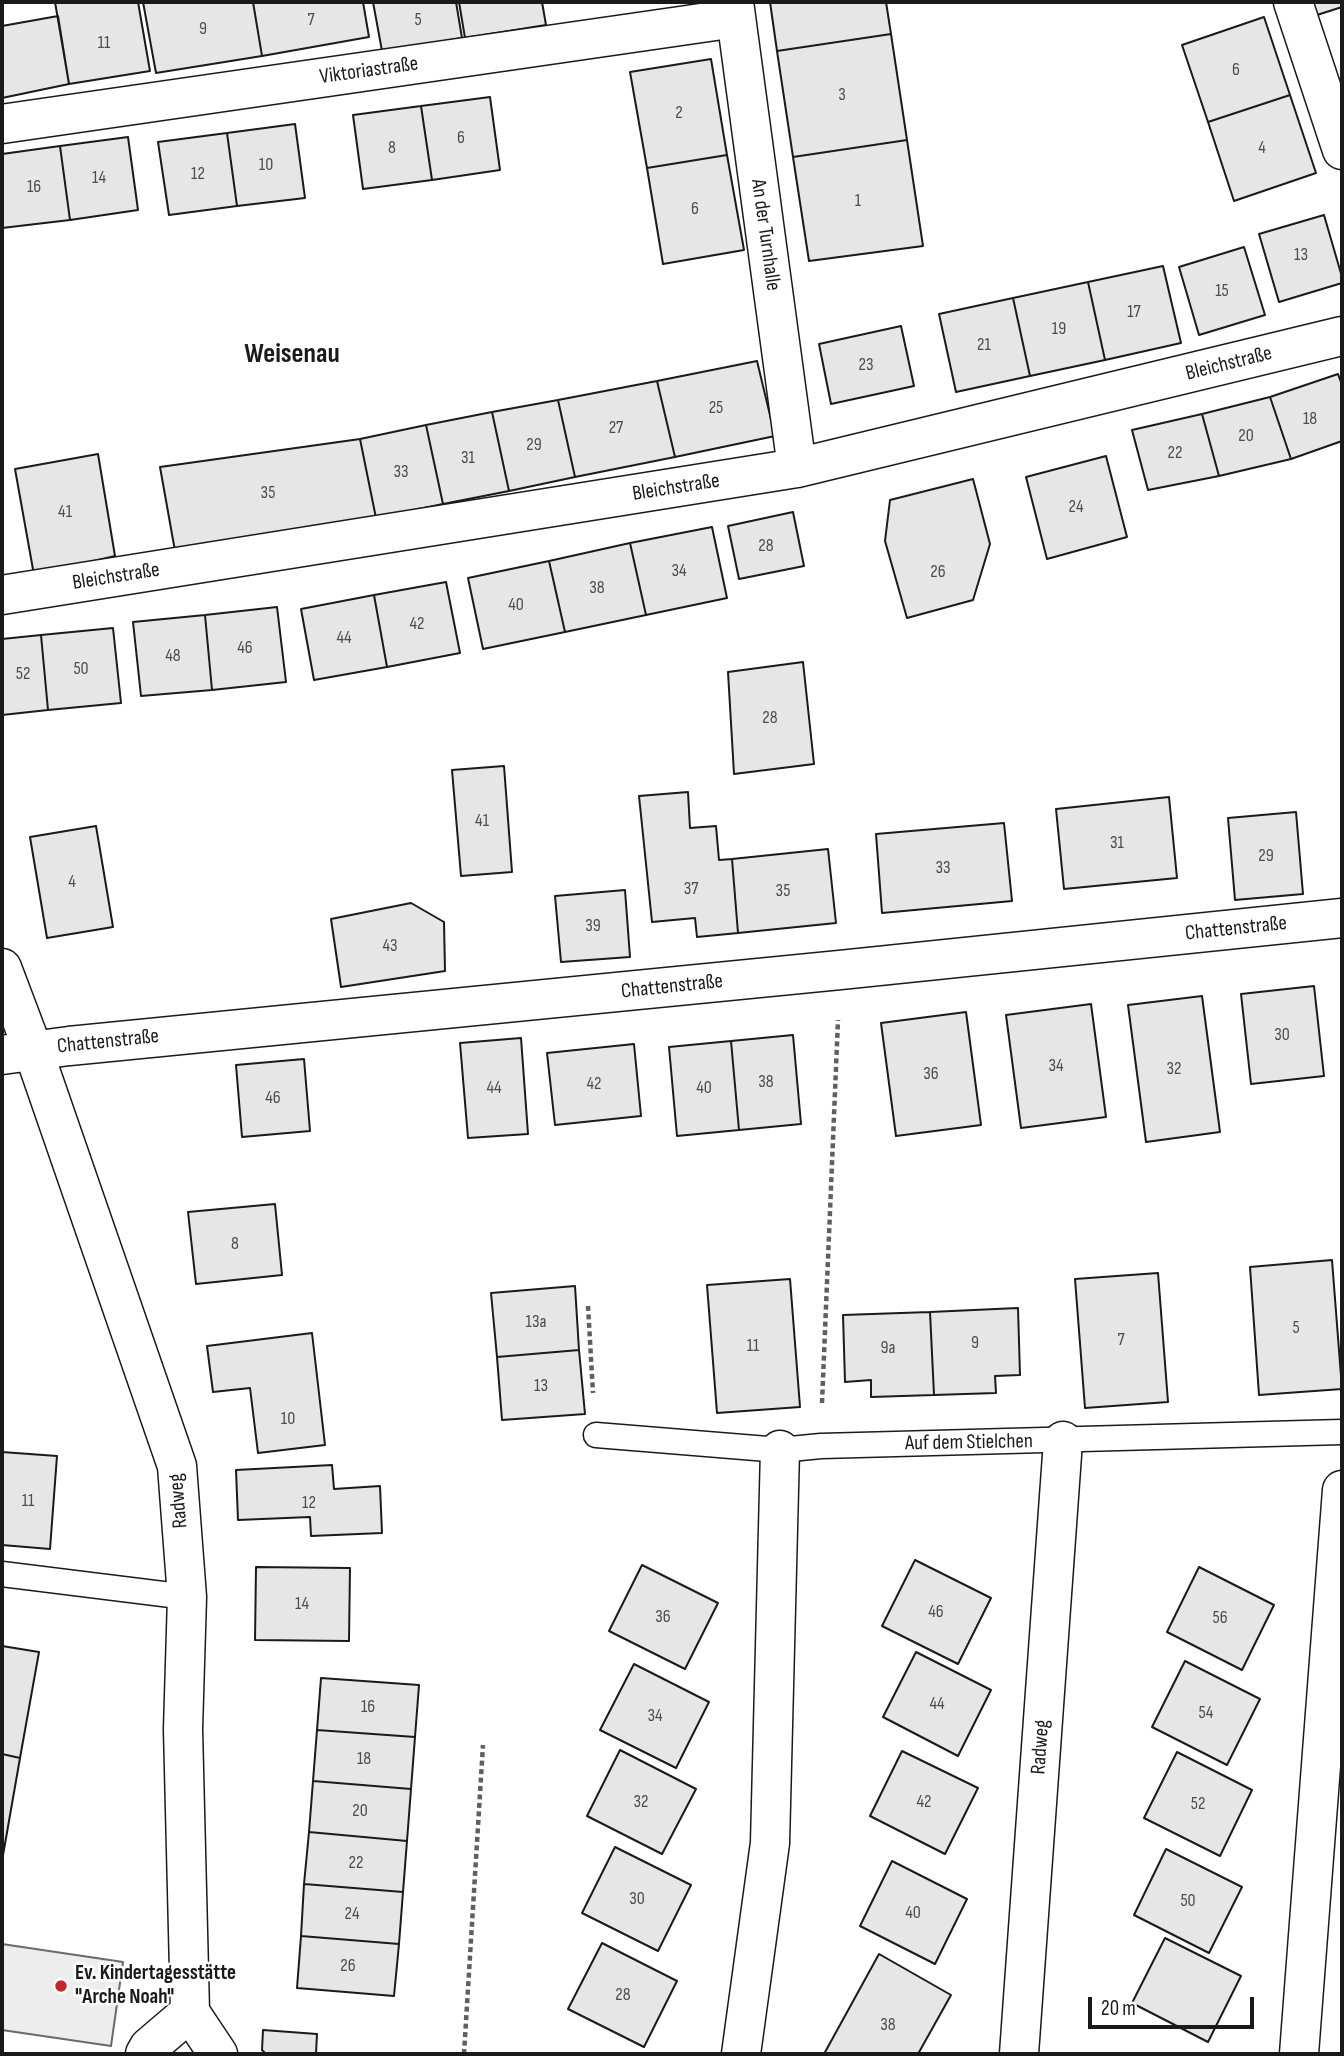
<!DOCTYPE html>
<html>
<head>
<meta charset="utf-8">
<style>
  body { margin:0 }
  #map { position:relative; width:1344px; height:2056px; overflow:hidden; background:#fff; font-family:"Sofia Sans Condensed",sans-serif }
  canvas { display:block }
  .frame { position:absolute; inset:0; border:4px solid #1a1a1a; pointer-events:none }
  .scale { position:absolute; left:1088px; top:1997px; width:166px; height:32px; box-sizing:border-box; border:4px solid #1a1a1a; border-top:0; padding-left:9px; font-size:21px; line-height:24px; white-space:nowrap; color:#1a1a1a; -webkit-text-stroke:5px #fff; paint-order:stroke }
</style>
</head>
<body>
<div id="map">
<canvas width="1344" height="2056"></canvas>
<div class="frame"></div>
<div class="scale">20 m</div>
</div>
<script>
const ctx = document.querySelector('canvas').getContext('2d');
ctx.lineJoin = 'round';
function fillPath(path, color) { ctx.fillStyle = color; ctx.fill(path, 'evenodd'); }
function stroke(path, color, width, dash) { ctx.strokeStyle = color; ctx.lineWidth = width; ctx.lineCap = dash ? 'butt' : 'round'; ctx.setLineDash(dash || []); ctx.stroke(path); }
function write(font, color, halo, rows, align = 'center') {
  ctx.font = font + ' "Sofia Sans Condensed",sans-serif'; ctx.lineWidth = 5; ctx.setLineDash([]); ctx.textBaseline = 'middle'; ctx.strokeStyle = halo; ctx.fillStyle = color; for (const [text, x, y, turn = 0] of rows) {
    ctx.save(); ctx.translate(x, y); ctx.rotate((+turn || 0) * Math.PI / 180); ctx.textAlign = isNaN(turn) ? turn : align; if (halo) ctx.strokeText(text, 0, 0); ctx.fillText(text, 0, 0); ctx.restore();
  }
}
const built = new Path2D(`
  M2,1944l121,18 -12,84 -109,-16z`);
fillPath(built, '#ededed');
stroke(built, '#6a6a6a', 2);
const building = new Path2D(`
  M55,2h83l12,69 -81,13z
  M143,2h110l9,54 -106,17z
  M253,2h110l6,35 -107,19z
  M373,2h83l6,36 -80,13z
  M459,2h83l4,23 -81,13z
  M770,2h116l5,32 -114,17z
  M1313,2h29v5l-25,8z
  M58,16l11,68 -67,14v-72z
  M1264,17l26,78 -82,27 -26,-77z
  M891,34l16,106 -114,17 -16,-106z
  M711,59l16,96 -80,13 -17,-96z
  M1290,95l26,78 -82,28 -26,-79z
  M490,97l10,73 -68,10 -11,-74z
  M421,106l11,74 -69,9 -10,-74z
  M295,124l10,74 -68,8 -10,-73z
  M227,133l10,73 -68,9 -11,-73z
  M128,137l10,73 -68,10 -10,-74z
  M907,140l16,106 -114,15 -16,-104z
  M60,146l10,74 -68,8v-74z
  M727,155l17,95 -81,14 -16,-96z
  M1324,215l18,62v6l-63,19 -20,-68z
  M1244,247l21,68 -66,20 -20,-68z
  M1163,266l18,77 -76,17 -17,-78z
  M1088,282l17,78 -75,16 -17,-78z
  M1013,298l17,78 -74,16 -17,-78z
  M901,326l13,60 -83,18 -12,-60z
  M757,361l18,75 -100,21 -18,-76z
  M1338,374l4,11v56l-51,18 -21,-62z
  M657,381l18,76 -100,20 -17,-77z
  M1270,397l21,62 -72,17 -17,-62z
  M558,400l17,77 -66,14 -17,-79z
  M492,412l17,79 -66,13 -17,-79z
  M1202,414l17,62 -71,14 -16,-60z
  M426,425l17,79 -67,14 -16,-79z
  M360,439l16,79 -201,33 -15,-84z
  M98,454l17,102 -81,19 -19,-106z
  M1106,456l21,81 -80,22 -21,-82z
  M973,479l17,65 -17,56 -66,18 -22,-77 5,-41z
  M793,512l11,54 -65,13 -11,-53z
  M712,527l15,71 -81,17 -16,-72z
  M630,543l16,72 -81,17 -16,-71z
  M549,561l16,71 -82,17 -15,-71z
  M446,582l14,71 -73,14 -13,-72z
  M374,595l13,72 -73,13 -13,-71z
  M277,607l9,75 -74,8 -7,-75z
  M205,615l7,75 -71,6 -8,-74z
  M113,628l8,75 -73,7 -7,-75z
  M41,635l7,75 -46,5v-76z
  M803,662l11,102 -80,10 -6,-102z
  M504,766l8,106 -51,4 -9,-106z
  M688,792l2,36 26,-2 3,34 13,-1 6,74 -41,4 -2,-19 -43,4 -13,-126z
  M1169,797l8,81 -113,11 -8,-80z
  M1296,812l7,82 -68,6 -7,-82z
  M1004,823l8,78 -130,12 -6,-79z
  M96,826l17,101 -66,11 -17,-101z
  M828,849l8,74 -98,10 -6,-74z
  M625,890l5,67 -69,5 -6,-66z
  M411,903l33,19 1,49 -104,16 -10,-68z
  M1314,986l10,90 -73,8 -10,-90z
  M1202,996l18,136 -74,10 -18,-137z
  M1091,1004l15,113 -85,11 -15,-113z
  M966,1012l15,113 -85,11 -15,-113z
  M793,1035l8,89 -62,6 -8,-89z
  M521,1038l7,96 -60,4 -8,-95z
  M731,1041l8,89 -62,6 -8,-89z
  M634,1044l7,72 -86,9 -8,-72z
  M304,1059l6,72 -68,6 -6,-72z
  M275,1204l7,71 -86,9 -8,-72z
  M1332,1260l10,129 -83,6 -9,-128z
  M1158,1273l10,129 -83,6 -10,-129z
  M790,1279l10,128 -83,6 -10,-128z
  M575,1286l4,64 -82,7 -6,-64z
  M1018,1308l2,67 -25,1 1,17 -62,2 -4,-83z
  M930,1312l4,83 -63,2v-17l-26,2 -2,-67z
  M312,1333l13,112 -67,8 -8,-65 -37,4 -6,-46z
  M579,1350l6,64 -83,6 -5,-63z
  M2,1452l55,4 -7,93 -48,-4z
  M332,1465l2,24 46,-3 2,47 -71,3 -1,-19 -72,3 -2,-50z
  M915,1560l76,38 -33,66 -76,-38z
  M642,1565l76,38 -33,66 -76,-38z
  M256,1567l94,1 -1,73 -94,-1z
  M1199,1567l75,38 -32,65 -75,-38z
  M2,1646l37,6 -19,106 -18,-4z
  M916,1652l75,38 -33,66 -75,-39z
  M1185,1661l75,38 -33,66 -75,-38z
  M634,1664l75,38 -33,66 -76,-38z
  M321,1678l98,7 -4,52 -98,-7z
  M317,1730l98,7 -4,52 -98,-8z
  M620,1750l76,39 -34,65 -75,-38z
  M902,1751l76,37 -33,66 -75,-38z
  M1177,1752l75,38 -32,66 -76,-38z
  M2,1754l18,4 -18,103z
  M313,1781l98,8 -4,52 -98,-9z
  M309,1832l98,9 -4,51 -99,-8z
  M615,1847l76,38 -33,66 -76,-38z
  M1166,1849l76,38 -33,66 -75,-38z
  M892,1861l75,38 -32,65 -75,-38z
  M304,1884l99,8 -4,52 -98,-8z
  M301,1936l98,8 -5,52 -97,-8z
  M1165,1938l76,38 -33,66 -76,-39z
  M602,1943l75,38 -33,66 -76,-38z
  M879,1954l72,41 -33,59h-94z
  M263,2030l54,4 -1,20h-50l-4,-4z`);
fillPath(building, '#e6e6e6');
stroke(building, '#1a1a1a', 2);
const lane = new Path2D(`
  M596,1435l184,15 41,-4 521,-14
  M2,1574l185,23`);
const street = new Path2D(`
  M734,2l63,466
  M1293,2l49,148
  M2,124l734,-106
  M2,595l795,-127 545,-132
  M2,968l31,82 144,416 10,131 -4,132 7,283 28,42
  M2,1055l67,-9 771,-76 502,-52
  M145,2054l4,-7 41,-35
  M741,2054l29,-211 10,-393
  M1019,2054l44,-613
  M1299,2054l43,-564`);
stroke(lane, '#1a1a1a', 27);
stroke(street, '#1a1a1a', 41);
stroke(new Path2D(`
  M588,1306l5,87
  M822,1403l16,-383
  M464,2054l19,-309`), '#5f5f5f', 4.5, [5, 3.5]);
stroke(lane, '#fff', 24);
stroke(street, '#fff', 38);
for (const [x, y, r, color] of [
  [61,1986,7,"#c62828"]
]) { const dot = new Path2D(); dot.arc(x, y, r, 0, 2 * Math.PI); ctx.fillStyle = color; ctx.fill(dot); stroke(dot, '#fff', 2.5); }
write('18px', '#4d4d4d', null, [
  ["7",311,20],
  ["5",418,20],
  ["9",203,29],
  ["11",104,43],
  ["6",1236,70],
  ["3",842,95],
  ["2",679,113],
  ["6",461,138],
  ["8",392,148],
  ["4",1262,148],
  ["10",266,165],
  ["12",198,174],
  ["14",99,178],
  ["16",34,187],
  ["1",858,201],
  ["6",695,209],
  ["13",1301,255],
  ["15",1222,291],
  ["17",1134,312],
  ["19",1059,329],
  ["21",984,345],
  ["23",866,365],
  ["25",716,408],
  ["18",1310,419],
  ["27",616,428],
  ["20",1246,436],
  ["29",534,445],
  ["22",1175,453],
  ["31",468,458],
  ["33",401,472],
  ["35",268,493],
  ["24",1076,507],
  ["41",65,512],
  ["28",766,546],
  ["34",679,571],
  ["26",938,572],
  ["38",597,588],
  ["40",516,605],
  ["42",417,624],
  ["44",344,638],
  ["46",245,648],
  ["48",173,656],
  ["50",81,669],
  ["52",23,674],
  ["28",770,718],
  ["41",482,821],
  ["31",1117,843],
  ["29",1266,856],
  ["33",943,868],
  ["4",72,882],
  ["37",691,889],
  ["35",783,891],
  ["39",593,926],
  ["43",390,946],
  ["30",1282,1035],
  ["34",1056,1066],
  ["32",1174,1069],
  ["36",931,1074],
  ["38",766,1082],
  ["42",594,1084],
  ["44",494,1088],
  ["40",704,1088],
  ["46",273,1098],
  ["8",235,1244],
  ["13a",536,1322],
  ["5",1296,1328],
  ["7",1121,1340],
  ["9",975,1343],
  ["11",753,1346],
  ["9a",888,1348],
  ["13",541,1386],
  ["10",288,1419],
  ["11",28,1501],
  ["12",309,1503],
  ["14",302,1604],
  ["46",936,1612],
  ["36",663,1617],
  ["56",1220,1618],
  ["44",937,1704],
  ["16",368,1707],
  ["54",1206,1713],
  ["34",655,1716],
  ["18",364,1759],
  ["32",641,1802],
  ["42",924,1802],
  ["52",1198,1804],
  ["20",360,1811],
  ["22",356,1863],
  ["30",637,1899],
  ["50",1188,1901],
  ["40",913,1913],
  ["24",352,1914],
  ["26",348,1966],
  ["28",623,1995],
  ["38",888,2025]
]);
write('21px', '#1a1a1a', '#fff', [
  ["Viktoriastraße",369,71,-8],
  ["An der Turnhalle",765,235,82],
  ["Bleichstraße",1229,364,-14],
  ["Bleichstraße",676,488,-9],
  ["Bleichstraße",116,577,-9],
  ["Chattenstraße",1236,929,-6],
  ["Chattenstraße",672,987,-6],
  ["Chattenstraße",108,1042,-6],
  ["Auf dem Stielchen",969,1443,-1],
  ["Radweg",179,1501,-95],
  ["Radweg",1041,1747,-86]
]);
write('bold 21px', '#1a1a1a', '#fff', [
  ["Ev. Kindertagesstätte",75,1974],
  ["\"Arche Noah\"",75,1998]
], 'left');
write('bold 28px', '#1a1a1a', '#fff', [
  ["Weisenau",292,355]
]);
</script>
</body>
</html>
